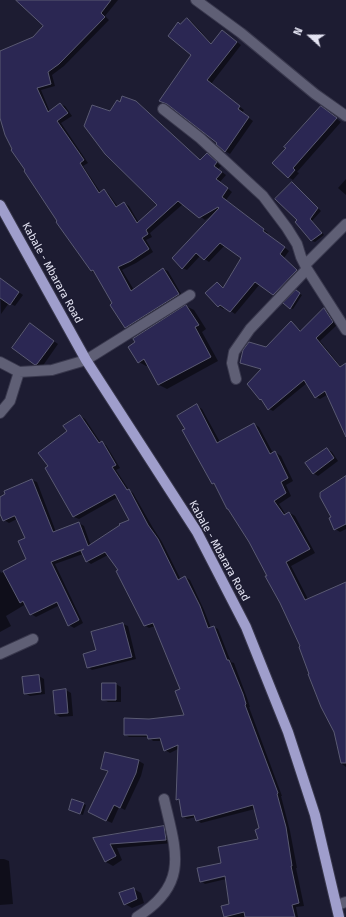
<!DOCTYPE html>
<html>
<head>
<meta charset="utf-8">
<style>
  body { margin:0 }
  #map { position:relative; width:346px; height:917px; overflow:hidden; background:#1d1c32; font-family:"Fira Sans",sans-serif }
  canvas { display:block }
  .north { position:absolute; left:290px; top:16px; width:40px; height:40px; -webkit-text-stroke:3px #1d1c32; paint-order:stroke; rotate:291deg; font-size:11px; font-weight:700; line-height:16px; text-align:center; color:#e3e3f2 }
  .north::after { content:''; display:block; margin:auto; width:14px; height:18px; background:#e3e3f2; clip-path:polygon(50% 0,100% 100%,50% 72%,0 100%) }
</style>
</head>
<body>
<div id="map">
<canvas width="346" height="917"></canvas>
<div class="north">N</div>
</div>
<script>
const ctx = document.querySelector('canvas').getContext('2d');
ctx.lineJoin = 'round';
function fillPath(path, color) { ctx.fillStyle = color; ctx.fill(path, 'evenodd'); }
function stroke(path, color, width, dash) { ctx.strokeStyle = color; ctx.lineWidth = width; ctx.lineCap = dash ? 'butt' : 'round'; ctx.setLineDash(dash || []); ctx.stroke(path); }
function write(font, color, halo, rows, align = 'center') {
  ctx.font = font + ' "Fira Sans",sans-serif'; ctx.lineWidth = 3; ctx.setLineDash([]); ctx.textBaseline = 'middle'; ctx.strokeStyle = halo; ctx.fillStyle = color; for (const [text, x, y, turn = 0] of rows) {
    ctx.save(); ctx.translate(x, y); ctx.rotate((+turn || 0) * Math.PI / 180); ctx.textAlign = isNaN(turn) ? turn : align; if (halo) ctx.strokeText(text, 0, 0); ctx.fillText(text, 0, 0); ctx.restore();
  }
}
fillPath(new Path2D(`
  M26,0h92l-13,16 4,4 -45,46 -12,9 3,11 -14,4 9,22 10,-8 5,2 7,10 -11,7 27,40 -5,3 18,27 3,-3 4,3 10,14 6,-4 5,3 10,17 20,-18 -49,-93 10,-9 16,-1 5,3 60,56 6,-6 5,2 9,9 -3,3 8,6 -6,7 12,10 -6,8 42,33 -1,1 22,17 -5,7 17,15 -23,24 -18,-13 -25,30 -10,-7 -2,2 -4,-3 -2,-23 7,5 18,-31 -17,-12 -16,17 -9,-6 -13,14 -5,-2 32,-54 -9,6 -22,-16 -33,29 2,4 -6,3 7,12 -17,11 -14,7 12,20 29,-21 5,2 15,26 -53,33 -4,-3 -30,-54 -5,-2 -78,-121 -13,-36v-54l34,-23 10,-11z
  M187,19l5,3 20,22 11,-13 18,14 -30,39 33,26 -2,3 11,8 -23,33 -5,-3 -6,-8 -49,-38 -10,-5 33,-45 -12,-30z
  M321,107l20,15 -44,50 2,1 -6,7 -5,-3z
  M346,179v16l-8,-7z
  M295,185l26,26 -9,10 12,14 -9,7 -3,-1 -15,-18 2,-2z
  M0,279l23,16 -8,11 -6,-3 -8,11z
  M296,292l6,3 -9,14 -3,-1z
  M186,306l8,4 12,19 -4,3 16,29 -51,28 -8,-4 -10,-20 -3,1 -7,-4z
  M324,309l5,3 8,13 -17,16 21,26 5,2v61l-19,-35 -7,4 -4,-2 -9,-14 -34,28 -4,-2 -9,-10 2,-30 -16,-4 -4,-2 24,-15 25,-25 11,8z
  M35,328l23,16 -16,23 -7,-3z
  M197,406l5,3 18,33 34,-18 5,3 14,26 2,-1 6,4 12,25 -7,4 5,11 -12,8 7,11 4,-2 5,3 20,37 -24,13 17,33 38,-16v184l-4,-3 -7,-32 -34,-85 -33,-71 -18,-34 -34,-58 -3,-1 -26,-54z
  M80,416l5,3 16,24 5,2 14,23 -4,2 13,20 4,3 20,35 9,14 19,38 4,-3 5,3 14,30 7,18 3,-1 4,2 13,33 3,1 13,35 3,9h-1l33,89h-1l9,35 7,37h-1l8,38 -8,1 2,10h-73l-2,-11 7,-2 -4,-25 -21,5 -4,-3 21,-18 37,-23 2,-11 -6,-20 -54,14 -4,-3 -1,-3 -9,2 -4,-3 -3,-15 -3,-2 1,-50 -8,4 -5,-3 -4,-9h-8l-4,-4h-20l-4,-3 24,-14 36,-4 -4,-26 -26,-64 -6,2 -5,-3 -24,-55 -12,-15 -17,9 -4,-3 -4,-7 -28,10 28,59 -9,5 -5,-3 -9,-20 -24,12 -5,-3 -5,-10 -20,12 5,10 -11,6v-61l1,2 26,-13 -1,-21 -9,-20 -8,4 -5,-3 -4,-8v-14l32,-18 5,2 19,50 23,-9 5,3 7,20 39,-26 -12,-23 -39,22 -5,-2 -28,-49 4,-1 18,-35zM230,874v2l-27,6v-2z
  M327,449l5,3 6,9 -20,15 -5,-3z
  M346,477v52l-6,3 -5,-3 -2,-12 -14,-23z
  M123,624l5,2 8,33 -44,11 -4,-3 9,-16 -5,-19z
  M39,676l5,3 1,15 -15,2 -5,-3z
  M103,684h13l5,3v15h-13l-5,-3z
  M66,690l5,3 2,23 -13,1 -5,-3z
  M106,753l33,8 5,3 -3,12 -16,34 -6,-3 -7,16 -18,-8 14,-43 -6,-3z
  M73,800l13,5 -3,10 -11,-4z
  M163,827l8,4 2,12 -56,5 5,12 -9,6 -7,-4 -11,-23z
  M0,859h4l5,2 4,43 -13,1z
  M134,889l7,4 3,10 -12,5 -7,-4z`), '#0007');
const building = new Path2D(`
  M16,0h95l-10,13 4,4 -46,47 -11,8 3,12 -14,4 11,24 12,-9 8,10 -11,8 27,39 -4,3 19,30 5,-4 12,18 8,-5 13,21 20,-18 -52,-51 -21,-28 8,-21 18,6 7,-11 3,2 2,-6 14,5 64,59 7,-7 10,9 -3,4 8,6 -6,7 12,9 -6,9 42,32 -1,2 22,16 -5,7 17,16 -24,25 -18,-13 -25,30 -10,-7 -2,2 -13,-14 12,-11 6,6 18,-30 -21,-15 -16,17 -8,-7 -14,16 -10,-11 47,-50 -1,-1 -19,11 -21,-17 -32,29 2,4 -6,4 7,11 -18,12 -13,6 13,24 32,-23 16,26 -54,34 -15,-23 2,-2 -19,-33 -2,1 -35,-49 1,-1 -33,-50 1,-1 -14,-20 1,-1 -7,-14 -5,-17v-67l33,-14 10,-11z
  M187,18l24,26 11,-14 15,12 -30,38 33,26 -2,3 11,8 -24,35 -9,-8 1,-1 -50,-39 -8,-3 32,-46 -23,-19 10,-14 2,2z
  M321,106l16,12 -44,50 2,2 -7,8 -16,-15 14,-15 -2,-1z
  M292,182l26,26 -8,11 12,14 -11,8 -16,-19 2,-2 -22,-21z
  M0,278l19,14 -9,13 -10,-7z
  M296,290l4,3 -10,16 -7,-6z
  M186,305l13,20 -4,2 16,30 -53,28 -14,-26 -6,4 -10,-16 7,-5 -2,-3z
  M324,308l9,14 -17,16 24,29 6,-4v74l-21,-46 -10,7 -11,-18 -36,30 -7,-11 -1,1 -13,-16 14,-15 -21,-6 3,-13 6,-8 17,5 25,-26 9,10z
  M30,323l24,18 -17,23 -2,1 -23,-17z
  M197,404l20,39 37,-20 16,31 5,-3 13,27 -7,4 5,11 -12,8 10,14 5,-3 21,37 -24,13 19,38 41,-18v181h-5l-7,-31 -13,-25 -13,-33h1l-10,-27 1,-1 -20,-43 -15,-27h2l-18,-34 -21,-33h-1l-13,-26 -2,1 -30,-54 3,-1 -8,-13z
  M80,415l19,28 3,-2 14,24 -4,2 15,23 2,-1 19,36 10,14 20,41 7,-4 15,30 8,22 6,-2 13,34h2l14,34 3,10 -1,1 33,88 -1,1 9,33 6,39h-1l8,37 -7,2 3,12h-50l-1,-5 -20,5 -3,-11 8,-2 -4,-28 -25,6 -3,-14 24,-5 -3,-16 40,-8 -3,-9 4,-2 -6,-23 -57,16 -2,-6 -12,2 -3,-18 -3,1 2,-55 -14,6 -4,-13 -12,1 -1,-4h-23v-17l25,1 35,-4 -9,-24 5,-2 -27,-66 -9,3 -28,-55 2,-1 -13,-18 -19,10 -5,-11 3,-2 -33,13 28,58 -11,6 -11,-24 -27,13 -7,-14 -3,2 -17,-32 23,-12 -8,-18 7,-3 -10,-22h-1l-11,5 -3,-7v-17l5,-3 -1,-3 28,-12 21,53 26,-10 9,24 32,-21 -1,-1 10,-4 -14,-26 -42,23 -28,-49 3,-2 -10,-13 29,-22 -4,-5z
  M327,448l7,10 -21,16 -8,-11z
  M346,476v48l-12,6 -5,-12 2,-1 -11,-20v-4z
  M123,623l9,34 -45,11 -4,-14 13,-4 -5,-18z
  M39,675l2,17 -17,2 -2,-17z
  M102,683h14v17h-14z
  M66,689l2,24 -13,1 -2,-23z
  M105,752l34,8 -3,13 -16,35 -6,-3 -8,16 -18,-9 20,-41 -7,-2z
  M72,799l12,4 -4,11 -11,-4z
  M164,826l2,14 -56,4 6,12 -11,6 -12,-24z
  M134,888l3,11 -13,6 -5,-12z`);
fillPath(building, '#2b2753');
stroke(building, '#5a5a73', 1);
const minor = new Path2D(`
  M196,0l45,33 74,61 31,22
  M163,109l37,29 63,58 24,32 10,16 4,13 6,12 39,61
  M305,265l41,-41
  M0,362l19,10 33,-2 34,-10 104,-65
  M236,379l-4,-16 2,-11 16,-23 57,-60
  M0,413l10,-12 9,-29
  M0,654l33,-15
  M337,905l9,-3
  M137,917c53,-33 39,-66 27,-118`);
const primary = new Path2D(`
  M0,205l86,155 111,172 49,95 42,105 27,83 24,102`);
stroke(minor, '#39384d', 12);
stroke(primary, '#39384d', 12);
stroke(minor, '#5f5f75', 10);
stroke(primary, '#9f9ecc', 10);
write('11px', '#e3e3f2', '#1d1c32', [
  ["Kabale - Mbarara Road",52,273,61],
  ["Kabale - Mbarara Road",219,551,61]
]);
</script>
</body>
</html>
